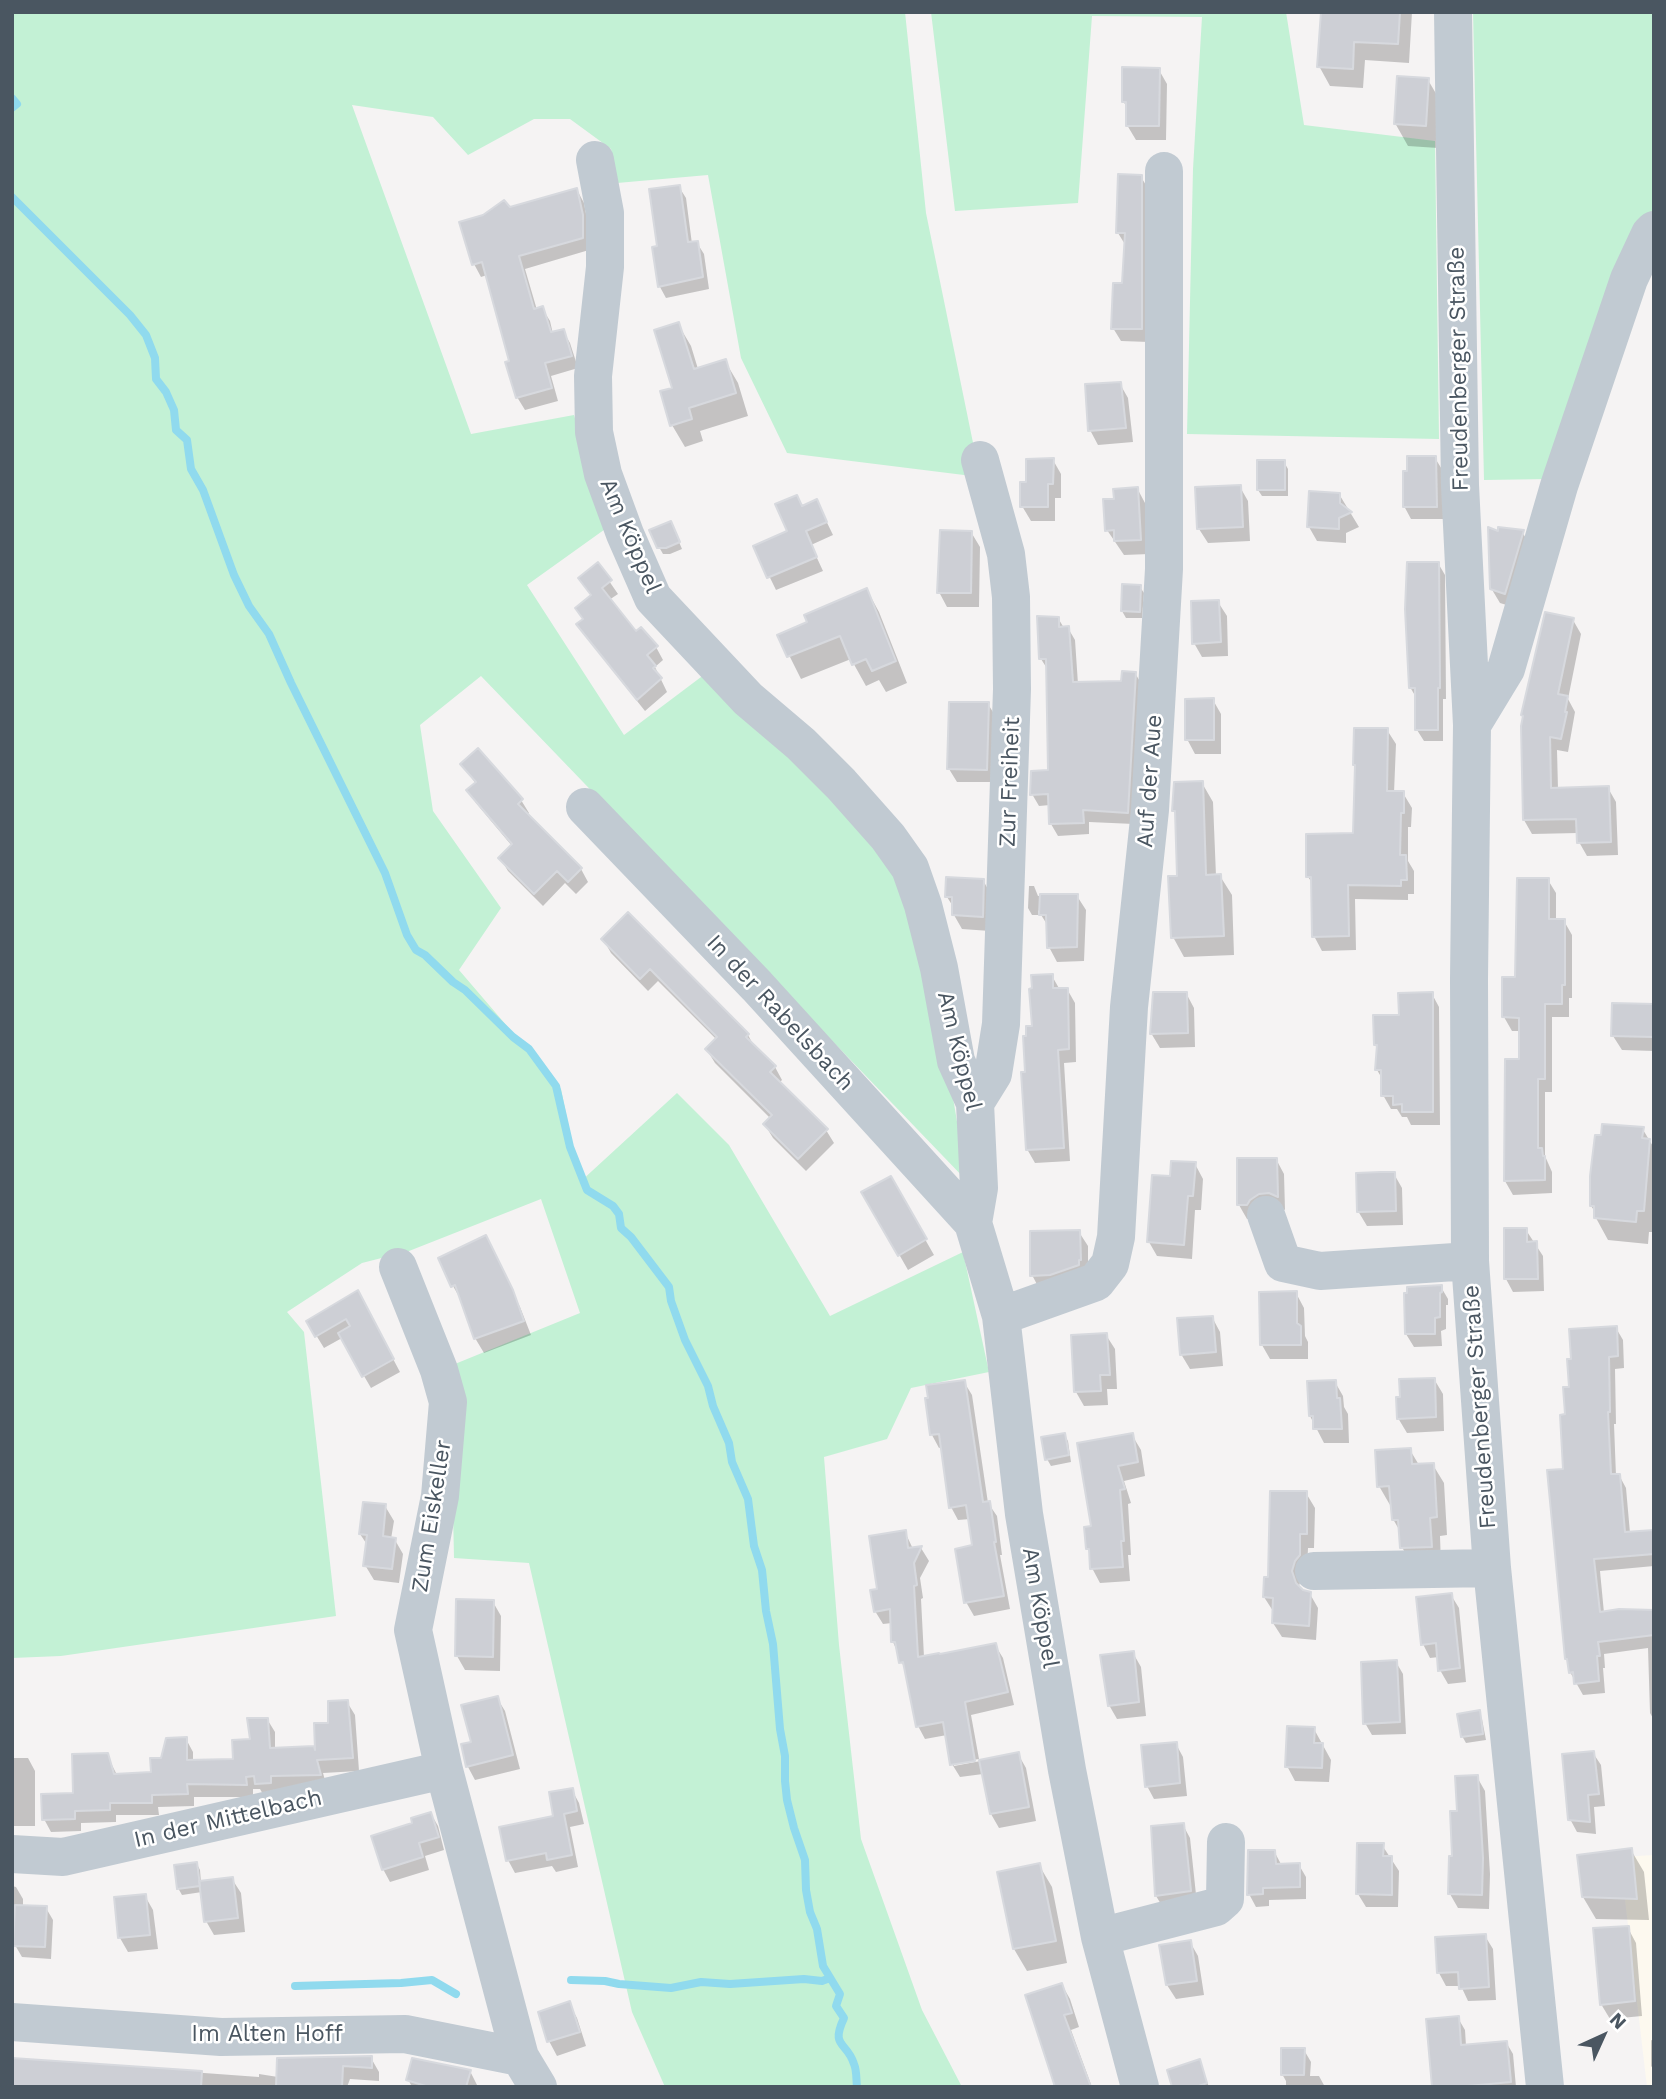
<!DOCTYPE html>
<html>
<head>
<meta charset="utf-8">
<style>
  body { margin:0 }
  #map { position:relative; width:1666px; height:2099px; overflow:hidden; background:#f5f3f3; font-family:"Work Sans",sans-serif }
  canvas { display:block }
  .frame { position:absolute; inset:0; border:14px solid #4a5661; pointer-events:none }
  .north { position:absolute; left:1568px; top:2001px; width:70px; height:70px; -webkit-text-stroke:5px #fff; paint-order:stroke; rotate:45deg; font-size:19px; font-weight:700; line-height:28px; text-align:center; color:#4a5661 }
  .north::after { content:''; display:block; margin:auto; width:24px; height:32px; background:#4a5661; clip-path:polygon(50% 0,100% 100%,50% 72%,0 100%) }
</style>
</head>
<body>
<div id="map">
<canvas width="1666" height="2099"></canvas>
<div class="frame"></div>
<div class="north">N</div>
</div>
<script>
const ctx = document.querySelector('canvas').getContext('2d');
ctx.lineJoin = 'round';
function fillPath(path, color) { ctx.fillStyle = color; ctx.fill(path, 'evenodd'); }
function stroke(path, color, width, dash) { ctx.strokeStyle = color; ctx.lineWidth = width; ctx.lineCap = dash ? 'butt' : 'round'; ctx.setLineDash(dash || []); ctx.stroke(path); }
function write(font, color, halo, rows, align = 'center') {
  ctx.font = font + ' "Work Sans",sans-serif'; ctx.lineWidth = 5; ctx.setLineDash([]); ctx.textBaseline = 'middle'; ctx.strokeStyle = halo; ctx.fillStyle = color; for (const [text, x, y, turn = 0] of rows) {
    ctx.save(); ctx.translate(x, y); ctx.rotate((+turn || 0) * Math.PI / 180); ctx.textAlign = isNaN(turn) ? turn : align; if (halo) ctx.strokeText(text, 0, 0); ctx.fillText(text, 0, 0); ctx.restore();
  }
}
fillPath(new Path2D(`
  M1654,1855v232h-7l-27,-230z`), '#fdf9ef');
fillPath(new Path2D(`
  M12,12h893l21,201 54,264 -193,-24 -46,-95 -33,-183 -91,8 -6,-34 -41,-30h-36l-66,36 -35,-38 -81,-12 119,329 103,-19 34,112 -81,58 97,150 85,-64 194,195 45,202 19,113 -486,-505 -61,49 13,86 68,97 -42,62 102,119 19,93 97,-89 52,52 101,171 133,-64 26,120 -78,16 -24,51 -63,18 15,188 22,194 61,171 40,77h-297l-33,-75 -103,-449 -75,-5 -4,-192 130,-53 -39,-114 -132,52 -47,12 -75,49 17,20 32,284 -275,40 -49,2z
  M931,12h355l18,113 131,16 4,298 -252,-5 6,-265 9,-152 -110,-1 -14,187 -123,8z
  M1473,12h179l2,11v237l-105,219 -65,1z`), '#c3f1d5');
fillPath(new Path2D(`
  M1323,12h89l-3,51 -44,-3 -2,28 -33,-2 -11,-20z
  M1159,70l8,14 -1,56h-30l-9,-15 1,-16 -5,-8z
  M1428,80l13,22 -3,46 -30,-2 -13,-23z
  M1141,177l8,13v152l-28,-1 -8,-13 11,-43 2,-39 -8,-13z
  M679,187l7,11 6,46 5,-1 7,11 5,35 -43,9 -6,-11 -6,-38 5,-1z
  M577,190l7,13 5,26v21l-64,19 12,41 5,-2 8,13 3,13 10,-3 7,12 8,25 -27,8 7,25 -33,9 -8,-13 -5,-35 -25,-87 -6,2 -7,-13 35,-55z
  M678,324l13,22 7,23 27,-8 13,22 10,33 -48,15 3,10 -18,6 -13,-22z
  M1120,384l8,14 5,44 -35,3 -8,-15z
  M1435,458l8,13v48h-32l-7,-13z
  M1053,460l8,14v24h-6v23h-24l-9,-15z
  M1284,462l4,7v27h-26l-4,-6z
  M1240,487l8,14 2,40 -42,2 -9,-14z
  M1137,488l8,15 4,51 -25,1 -17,-25 8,-30z
  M1339,494l20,33 -13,6v10l-29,-2 -8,-14z
  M817,502l16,33 -22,10 12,26 -47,19 -21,-43 35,-15 13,-25z
  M674,530l8,19 -12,5h-7l-4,-7z
  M971,532l9,15 -1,60h-32l-8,-15z
  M1522,532l9,14 -18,61 -13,-4 -9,-15 9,-55z
  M1438,563l7,12 1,124h-3v42h-19l-7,-11v-31l-7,-12z
  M598,565l20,29 -9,6 26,34 21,13 7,13 -8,7 12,25 -22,19 -59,-74 -7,-12 5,-5 8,-23 -12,-18z
  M1140,587l4,6 -2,25h-16l-4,-7z
  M867,590l12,22 28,71 -21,9 -7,-12 -13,6 -15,-27 -50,20 -22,-44 30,-12z
  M1218,602l9,14 1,40 -26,1 -8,-14z
  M1058,618l6,10h4l7,12 3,44 45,-1 12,-10 7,12 -8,139 -45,-2v12l-31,2 -7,-12 -1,-19 -11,1 -7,-12 17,-22 -1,-102 -7,-11z
  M1573,620l8,14 -13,65 7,13 -7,40 -11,-2 1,39 50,-1 8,14 2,53 -31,1 -8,-14 -1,-9 -46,1 -8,-14 -2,-94z
  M1213,700l8,14v40h-26l-8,-15z
  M988,704l8,13 -2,65h-37l-8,-13z
  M1387,730l9,14 -2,49h9l9,15 -1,19h-3v34l6,10v23h-6v6l-53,-1 1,51 -34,1 -8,-15 -1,-52 -5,-7 47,-42z
  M462,764l59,36 8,13 -2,2 54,54 7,13 -12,12 -11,-11 -22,23 -35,-35 -8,-13 12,-12 -36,-43 -7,-12 7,-7z
  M1202,783l11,19 3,74h4l12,19 2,60 -50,2 -11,-20 6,-59 -2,-61 -3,-6 1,-27z
  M983,880l8,15 -1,36 -28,-2 -8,-14v-7l-7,-11z
  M1548,880l8,13v27l8,1 8,14v63h-3v19h-17v75h-7v64l7,16v21l-39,2 -8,-14 15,-120v-30h-8l-8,-14z
  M1029,886h5l4,10h39l9,14 -2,51 -27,1 -8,-15 -1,-21 -10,-16v5h-6l-4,-7z
  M628,915l120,120 7,13 20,19 7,13 -3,3 47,47 8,13 -28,28 -33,-33 -8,-13 6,-6 -56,-56 -8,-13 10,-10 -59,-59 -10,10 -37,-38 -8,-14z
  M1052,976l8,14 7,-1 8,14 1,59 -12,1 6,98 -35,2 -8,-14v-75l7,-46z
  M1186,993l8,15 1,39 -35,1 -9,-15z
  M1432,994l7,13 1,118h-29l-4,-8h-5l-5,-8h-6l-8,-14v-15l-6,-10 1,-20 -3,-5 26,-29z
  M1654,1006v45l-32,-1 -9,-14z
  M1642,1128l12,20v84h-5l-1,12 -40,-4 -12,-22v-5l-5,-7z
  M1276,1159l8,15 1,36 -6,-3 -24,12h-8l-8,-14z
  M1195,1164l8,15 -2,31h-6l-3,49 -35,-3 -8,-14 23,-64z
  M1394,1174l8,14 1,37 -36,1 -9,-15z
  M890,1178l44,77 -26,15 -44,-77z
  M1526,1230l17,26 1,35 -31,1 -7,-13z
  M1079,1232l9,14v28l-48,16 -8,-15z
  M493,1251l27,56 11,28 -47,18 -9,-15 -14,-38 -8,-14z
  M1441,1287l7,12v6h-2v24l-5,2 1,15 -28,1 -8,-13z
  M1296,1293l8,15 1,28 3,6v17h-38l-8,-14z
  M364,1304l36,68 -29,16 -29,-50 -18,10 -16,-26z
  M1212,1317l8,15 3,34 -33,3 -9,-15z
  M1616,1328l7,12 1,28 -9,1 1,55h-2l2,52 3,-1 7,13 4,45 24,-1v34l-54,5 4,42 50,-2v109l-4,-7 -2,-65 -44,6 1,14h-2l2,25 -22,2 -13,-23 -6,-201 2,-55 5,-28z
  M1106,1335l9,14 2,40h-10l1,16 -24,1 -8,-14z
  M1434,1379l9,15 1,37 -37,2 -9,-15z
  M964,1382l8,13 16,108 9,13 5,39h-2l10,54 -36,7 -8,-14 8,-55 -4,-28 -12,1 -7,-13 -9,-60 -3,1 -7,-13 -2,-36z
  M1335,1382l8,14 1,11 4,7 1,29h-25l-14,-27z
  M1064,1435l4,6 3,21 -20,4 -4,-7z
  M1132,1435l9,15 4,26 -21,5 7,22 -3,1 3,51h-3l2,26 -30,2 -8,-15 -1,-14 -4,-6 6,-20 -14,-83z
  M1410,1450l9,15h14l11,18 3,52 -7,1 1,29 -29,1 -10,-19 -1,-14 -8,-14 -1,-14h-2l-11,-19z
  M1306,1493l9,15 -1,40h-6l-1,22 -5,6 -3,10 1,4 10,4 8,14 -2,32 -34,-3 -9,-14v-12l-9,-14 5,-18z
  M385,1506l9,15 -3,18 4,1 8,14 -4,29 -25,-3 -9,-15 3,-19 -8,-12z
  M905,1532l8,17 8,-1 8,13 -9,17 3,20 -2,1 3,58 71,-12 8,13 11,47 -43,10 8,44 -25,4v3l64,-12 8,14 10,53 -37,7 -8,-14 -8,-40 -23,3 -8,-13 -5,-29 -22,4 -7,-13 -12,-54 -13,-30 -1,-19 -9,1 -8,-13 4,-21z
  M1451,1595l8,13 7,74 -18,2 -8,-14 -1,-13 -9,1 -7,-14z
  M493,1602l8,14 -1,55 -35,-1 -8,-14z
  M1133,1653l8,14 5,49 -29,3 -8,-14z
  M1396,1662l7,12 3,60 -34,1 -7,-12z
  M497,1698l8,13 15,58 -45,11 -7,-13 -5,-21 10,-3z
  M347,1702l8,13 4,56 -36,2 4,15 -63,8 -4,-7h-7v8h-59v9l-36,1 1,8h-43v7l-35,1v8l-30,1 -7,-13 31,-24 32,-40 10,20 35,-1 11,-14 23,-21 7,13v9h41l33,-42 8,13v18l42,5 12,-31z
  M1479,1712l3,7 4,21 -20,3 -4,-7z
  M1314,1729l17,31 -2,22 -34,-1 -8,-15z
  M1176,1744l7,13 4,39 -33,3 -7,-13z
  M1593,1753l8,12 4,41 -11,1 2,27 -19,-2 -7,-13z
  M12,1758h16l7,13v55h-23z
  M1477,1777l8,14 5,83 -1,35 -31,-1 -8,-14 9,-81z
  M572,1790l7,13 5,21 -14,3 8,40 -22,5 -4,-6 -37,7 -7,-13 47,-43z
  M431,1814l7,12 6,24 -19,6 4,14 -39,12 -7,-13 32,-45z
  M1183,1825l7,13 7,66 -33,5 -8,-13z
  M1382,1845l17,26 -1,36h-32l-8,-13z
  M1631,1850l13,22 5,48 -53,-1 -13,-22z
  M1274,1851l8,15 17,-1 7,12v22l-37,1v6l-13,1 -7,-13z
  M197,1864l3,6 1,12 31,-3 9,14 4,39 -31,3 -8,-14 -4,-29 -20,3 -4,-7z
  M1039,1865l13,22 15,76 -40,8 -13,-22z
  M12,1886l4,1 7,12v8l23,1 7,12 -2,39 -29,-2 -7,-12 1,-25h-4z
  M145,1896l8,14 5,39 -30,3 -8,-14z
  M1628,1928l8,15 6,73 -32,3 -9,-15z
  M1485,1936l8,13 3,51 -28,1 -7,-15h-15l-7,-13z
  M1190,1942l8,14 6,39 -28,4 -9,-14 -6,-38z
  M1062,1985l8,14 9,28 -8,3 21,57h-35z
  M569,2003l8,15 9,28 -29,10 -8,-15z
  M1458,2018l7,12 1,16 40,-4 7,12 3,33h-82z
  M1651,2040l3,1v29l-3,-4z
  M1304,2050l7,12 -1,14h9l6,11h-39v-6l-4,-7z
  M371,2058l8,14v9l-29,-2 -3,8h-335v-28l247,18v-3l19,3z
  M1200,2062l9,25h-35z
  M470,2071l8,16h-66l-4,-8z`), '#0003');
stroke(new Path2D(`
  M12,98l5,6 -5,4
  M12,197l118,118 16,20 9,23 1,21 10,13 8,18 2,20 11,10 4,29 12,21 31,85 15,31 20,28 22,49 94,190 22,62 9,15 9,5 28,27 12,8 48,47 16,12 27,37 14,61 17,43 26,16 6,8 2,14 10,9 38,50 2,14 14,39 23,46 5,20 16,37 3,19 16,37 6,47 8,24 4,41 7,33 7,85 5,27v25l2,19 7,28 11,32 1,30 4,22 7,17 6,37 17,28 -4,12 8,12c-14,30 3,23 10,46 3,7 2,15 3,23
  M571,1980l34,1 14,3 52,4 30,-6 29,2 74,-5 18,2 8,-3
  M295,1986l106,-3 31,-3 24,14`), '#90daee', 8);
const building = new Path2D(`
  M1321,12h79l-2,32 -44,-2 -1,27 -36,-2z
  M1122,67l38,1 -1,58h-33v-24h-4z
  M1397,76l32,2 -3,48 -32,-2z
  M1118,174l24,1v154h-31l2,-46h9l3,-50h-9z
  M680,185l8,57 10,-1 5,36 -45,10 -6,-40 5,-1 -8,-57z
  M577,188l6,27v23l-64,18 15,53 9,-3 8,26 13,-3 8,27 -27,7 7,25 -36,10 -11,-36 4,-1 -27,-99 -10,3 -13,-43 24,-7 21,-15 6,7z
  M679,322l15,47 32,-10 10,34 -47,15 3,11 -22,7 -10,-35 12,-3 -18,-58z
  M1121,382l5,46 -38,3 -3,-47z
  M1407,456h29l1,51h-34v-36h4z
  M1054,458l-1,26h-5v23h-28v-25h6v-23z
  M1257,460h28v30h-28z
  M1241,485l2,42 -46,2 -2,-42z
  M1138,487l3,53 -27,1v-11l-9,1 -2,-32h11l-1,-10z
  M1309,491l31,2v10l12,9 -13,6v11l-32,-2z
  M797,495l5,11 15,-7 10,23 -21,9 11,26 -50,21 -14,-32 34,-15 -12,-27z
  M671,521l9,21 -14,6h-9l-8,-18z
  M1488,527l10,4v-4l26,3 -19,64 -15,-5z
  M940,530l32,1 -1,62h-34z
  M598,562l14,18 -10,8 34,43 5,-4 17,19 -11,9 9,11 -3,2 9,10 -25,22 -61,-76 7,-5 -8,-11 16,-13 -13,-17z
  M1407,562h32l1,126h-2v42h-23v-42h-6l-4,-79z
  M1122,584l19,1 -1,27 -19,-1z
  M867,588l29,73 -24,10 -6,-12 -14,6 -12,-29 -53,21 -10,-22 30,-13 -3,-7z
  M1219,600l2,42 -29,2 -1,-43z
  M1545,612l29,6 -16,76 10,2 -3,16h2l-6,27 -11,-2 1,51 58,-2 2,56 -34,1 -1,-24 -53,1 -2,-94 2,-10 -2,-1z
  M1037,616l22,1v10l10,-1 4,56 48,-1 1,-10 14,1 -8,141 -45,-3 1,13 -35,1 -1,-30 -18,1 1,-24 17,-1 -2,-111h-7z
  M1214,698v42h-29v-41z
  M949,702h40l-2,68 -40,-1z
  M1354,728h34l-1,63h17v22h-3l-1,42h6l1,25h-6v6l-53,-1 1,51 -37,1 -1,-60h-5v-43l47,-1 2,-68h-2z
  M478,748l45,51 -5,5 64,64 -14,14 -11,-11 -23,23 -36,-36 14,-14 -46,-54 10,-8 -16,-18z
  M1203,781l3,94 15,-1 3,62 -53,2 -3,-62h9l-2,-65h-3l2,-29z
  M946,877l38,2 -1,38 -31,-2v-18h-7z
  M1517,878h32v41h16v66h-3v19h-17v75h-7v69h4l1,8h2v24l-41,1 1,-122h14v-41l-17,-1v-40h13z
  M1040,894h38l-1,53 -30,1 -1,-33h-7z
  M628,912l121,122 -3,3 30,29 -6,6 58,57 -30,30 -35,-35 9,-9 -67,-66 12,-12 -67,-68 -10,10 -39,-40z
  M1053,974v14h15l1,61 -11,1 6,98 -38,2 -5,-78h4l-2,-36h3v-10h6l-3,-37 3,-1 -1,-13z
  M1153,992h34l1,41 -38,1z
  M1433,992v120h-31v-8l-9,1v-9h-12v-26h-6l2,-25h-3l-1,-30h26l-1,-22z
  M1612,1003l42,1v33l-43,-1z
  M1602,1124l42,3 -2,11 8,1 -6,72h-7l-1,11 -42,-4v-12h-4v-30l5,-41h6z
  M1237,1158h40l1,39 -9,-4 -10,1 -9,6 -3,5h-10z
  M1171,1161l25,1 -3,34h-5l-4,49 -37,-3 5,-67 18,1z
  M1381,1172h14l1,39 -39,1 -1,-39z
  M891,1176l36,63 -29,17 -37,-64z
  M1504,1228h23v14l10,-1 1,38h-34z
  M1080,1230l1,30h-2v5l-29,10 -20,1v-45z
  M486,1235l27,55 11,31 -50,18 -19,-54 -4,2 -13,-29z
  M1442,1285v7l-2,1v24l-5,1v16h-30l-1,-41h3v-6z
  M358,1290l36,69 -32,18 -24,-44 12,-7 -4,-7 -31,18 -9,-16z
  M1297,1291v32l4,3v19h-41l-1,-53z
  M1213,1316l3,36 -36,3 -3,-37z
  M1617,1326l1,30 -9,1 1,55h-2l3,62h9l5,58 29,-2v24l-60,5 6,53 19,-3 35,1v25l-56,7 2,14h-3l2,25 -25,3 -1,-12 -4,1 -2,-14h-2l-18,-189 16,-1 -3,-54 5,-1 -2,-27h6l-2,-28h4l-2,-30z
  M1107,1333l3,42h-10l1,16 -27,1 -3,-57z
  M1435,1378l1,39 -39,2 -1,-22h4l-1,-18z
  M965,1380l18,122 7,-1 6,41h-2l10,54 -40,7 -9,-54 17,-4 -6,-40 -17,3 -10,-74 -9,1 -5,-37h3l-2,-13z
  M1336,1380l1,18h3l2,31h-29v-13h-4l-2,-35z
  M1065,1433l4,22 -24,5 -4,-23z
  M1133,1433l5,29 -20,4 7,23 -5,1 4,51h-3l2,26 -33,2 -1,-20h-3l-2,-22 7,-1 -14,-83z
  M1411,1448l1,16 22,-1 3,54 -7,1 2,29 -32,1 -2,-28h-6l-3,-34 -12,1 -2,-37z
  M1270,1491h37v43h-7v21l-5,6 -3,10 4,12 7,7 8,2 -2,34 -37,-3 1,-25 -10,-1 1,-20h4z
  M363,1502l23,2 -3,32 13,2 -4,31 -29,-3 4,-31 -8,-1z
  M906,1530l2,18 14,-2 -8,17 3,22 -3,1 4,71 21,-4 1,1 56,-11 12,49 -43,10 10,59 -25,4 -7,-43 -27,5 -13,-65 -4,1 -4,-21h-4l-1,-33 -16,3 -4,-22 7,-1 -8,-53z
  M1452,1593l8,75 -22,3 -2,-28 -15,2 -5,-48z
  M456,1599l38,1 -1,57 -38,-1z
  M1134,1651l5,51 -31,4 -8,-51z
  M1397,1660l3,62 -37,2 -2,-62z
  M498,1696l15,59 -47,12 -5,-23 10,-2 -10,-37z
  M348,1700l5,58 -36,2 4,15 -50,1v7l-16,1 -1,-8 -8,1 1,8 -60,-1 1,10 -36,1v8h-42v7l-35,1v8l-33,1 -1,-26 32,-1 -1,-39 36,-1 6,21 37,-2 -1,-14h11l5,-20 21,-1v23l46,-1 -1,-19 18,-1 -3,-21h21l2,30 44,-2 1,4 -1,-27h14v-22z
  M1480,1710l3,24 -22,3 -4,-23z
  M1287,1726l28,1 -1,16h9l-1,25 -37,-1z
  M1177,1742l3,41 -35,4 -4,-42z
  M1594,1751l5,43 -11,1 2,27 -22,-2 -6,-66z
  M1019,1752l10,55 -39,7 -11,-54z
  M1478,1775l5,83 -1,37 -34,-1 1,-38h3l-2,-45h7l-2,-35z
  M573,1788l4,23 -13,3 8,41 -25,5 -1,-7 -40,8 -7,-34 54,-11 -4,-24z
  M431,1812l8,25 -20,6 4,14 -41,13 -11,-34 41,-13 -1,-5z
  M1184,1823l7,68 -36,5 -4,-70z
  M1357,1843h27l-1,13h9v39l-36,-1z
  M1632,1848l5,51 -55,-2 -5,-42z
  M1248,1850h27l1,14 24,-1v24l-37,1v6l-16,1z
  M197,1862l3,24 -23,3 -3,-24z
  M1040,1863l16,78 -43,8 -16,-77z
  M233,1877l5,41 -34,4 -5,-41z
  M146,1894l4,41 -32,3 -4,-41z
  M15,1905l32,1 -2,41 -32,-1z
  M1629,1926l6,75 -35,4 -7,-77z
  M1486,1934l3,53 -30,2 -1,-17 -21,1 -2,-36z
  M1191,1940l6,41 -31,4 -7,-40z
  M1062,1983l10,30 -8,2 27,72h-36l-30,-92z
  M570,2001l10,31 -33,10 -9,-30z
  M1459,2016l2,29 46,-4 4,41 -54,5h-25l-6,-68z
  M1281,2048h24l-1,27h-23z
  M372,2056v12l-29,-2 -1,21h-66l1,-29z
  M12,2058l190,13 -1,16h-189z
  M412,2058l59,12 -5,17h-37l-23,-7z
  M1200,2059l7,24 -11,4h-24l-5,-17z`);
fillPath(building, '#cdcfd5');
stroke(building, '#d7d9de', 2);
stroke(new Path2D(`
  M1453,12l7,473 12,240 -3,254 1,282 22,307 53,519
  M595,160l10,53v54l-12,109 1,56 9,42 22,60 28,64 95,101 53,45 40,40 47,53 22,31 13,37 16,63 17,93 19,42 4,85 -6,35 28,93 23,198 43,256 33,167 40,150
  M1472,725l34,-56 53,-183 70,-207 21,-45 4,-4
  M585,807l172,179 216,237
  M975,1103l18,-29 8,-50 11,-335 -1,-92 -5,-43 -26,-94
  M1266,1215l17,48 37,8 150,-10
  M398,1267l41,103 9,32 -8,94 -27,134 31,140 76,287 18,30
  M1001,1316l95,-34 14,-18 6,-27 13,-230 21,-197 14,-241v-398
  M1314,1571l178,-3
  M12,1854l51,3 381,-87
  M1100,1937l116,-30 9,-8 1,-57
  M12,2022l209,15 184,-3 115,23`), '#c1cad2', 38);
write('23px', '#4a5661', '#fff', [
  ["Freudenberger Straße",1459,369,-91],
  ["Am Köppel",630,536,67],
  ["Auf der Aue",1150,781,-86],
  ["Zur Freiheit",1010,782,-88],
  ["In der Rabelsbach",780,1013,47],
  ["Am Köppel",959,1051,76],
  ["Freudenberger Straße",1480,1407,-94],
  ["Zum Eiskeller",432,1516,-81],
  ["Am Köppel",1040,1608,80],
  ["In der Mittelbach",228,1819,-13],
  ["Im Alten Hoff",267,2034]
]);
</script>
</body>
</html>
